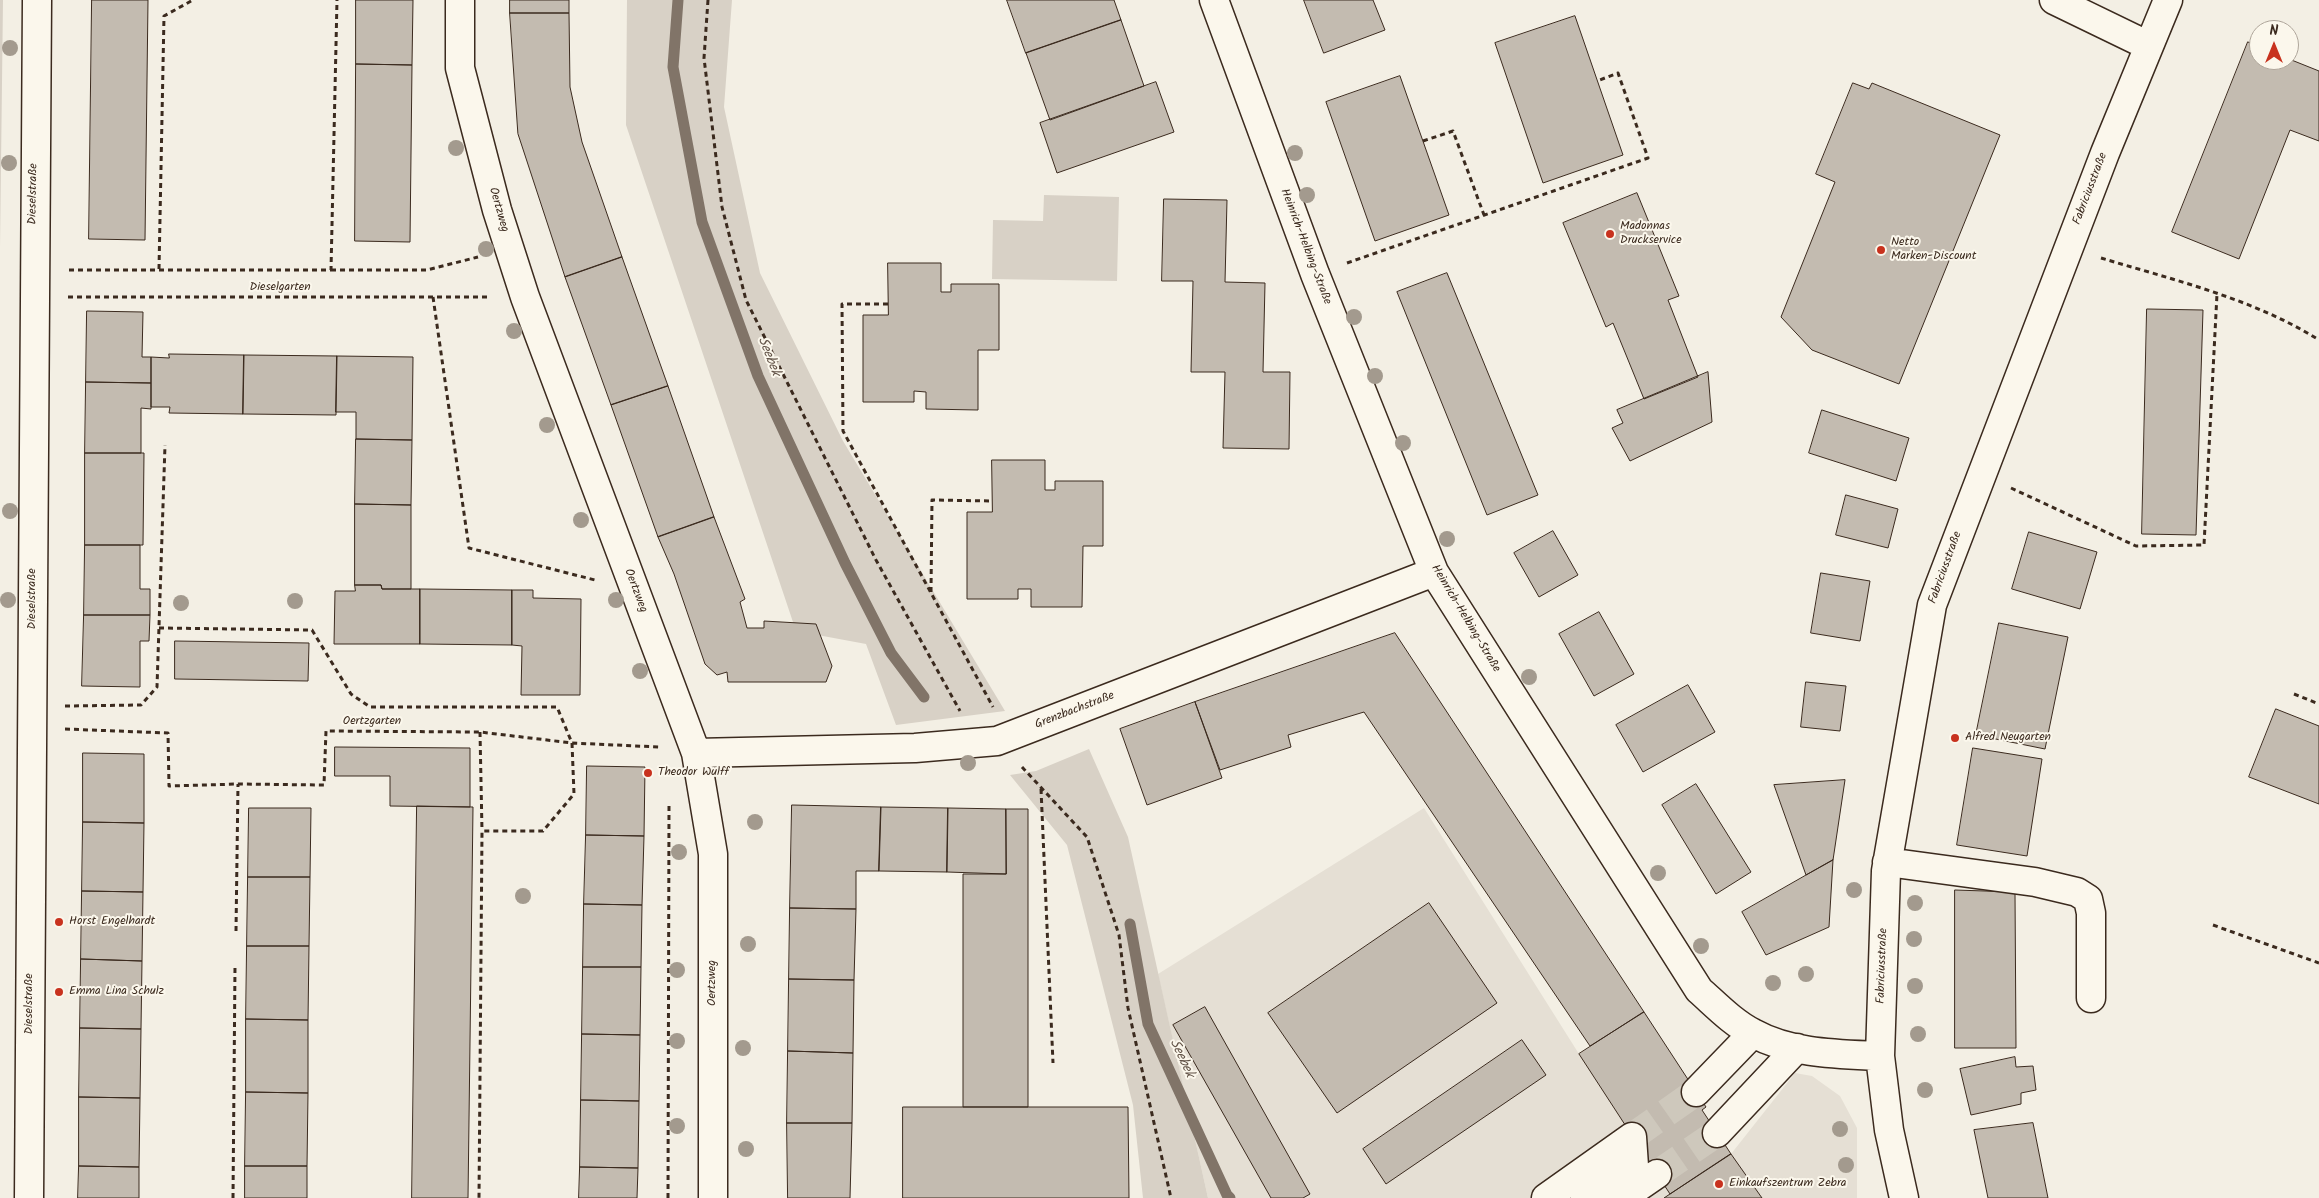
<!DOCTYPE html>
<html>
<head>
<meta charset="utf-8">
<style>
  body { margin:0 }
  #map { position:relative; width:2319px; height:1198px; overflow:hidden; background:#f3efe4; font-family:Kalam,sans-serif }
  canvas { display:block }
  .north { position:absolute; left:2249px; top:20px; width:50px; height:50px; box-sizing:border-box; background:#fbf7ec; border:1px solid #aea59a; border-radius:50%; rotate:0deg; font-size:14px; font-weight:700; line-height:20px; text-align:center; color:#3b2a1e }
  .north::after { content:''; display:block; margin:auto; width:18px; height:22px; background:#c8321e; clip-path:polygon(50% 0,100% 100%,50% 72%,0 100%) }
</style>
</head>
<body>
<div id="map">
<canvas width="2319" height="1198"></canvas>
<div class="north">N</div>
</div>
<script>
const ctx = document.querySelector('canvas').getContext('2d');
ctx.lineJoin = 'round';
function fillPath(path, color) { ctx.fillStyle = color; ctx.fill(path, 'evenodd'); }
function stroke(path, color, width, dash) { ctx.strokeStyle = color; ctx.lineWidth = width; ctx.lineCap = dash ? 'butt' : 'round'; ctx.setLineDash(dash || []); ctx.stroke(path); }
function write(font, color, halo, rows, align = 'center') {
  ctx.font = font + ' Kalam,sans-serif'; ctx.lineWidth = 4; ctx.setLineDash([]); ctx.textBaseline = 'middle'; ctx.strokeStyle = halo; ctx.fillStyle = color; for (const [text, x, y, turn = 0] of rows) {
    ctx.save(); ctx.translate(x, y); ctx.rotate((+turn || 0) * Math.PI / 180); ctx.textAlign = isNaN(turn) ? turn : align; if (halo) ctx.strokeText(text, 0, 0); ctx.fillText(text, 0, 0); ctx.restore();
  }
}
fillPath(new Path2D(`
  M1424,808l155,246 91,140 61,-40 64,-81 17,3 28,20 17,32v70h-649l-50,-224z`), '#e5dfd4');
fillPath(new Path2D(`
  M0,0h3l-3,247z
  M627,0h105l-8,107 36,166 83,168 162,270 -109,14 -30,-81 -70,-13 -170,-506z
  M1044,195l75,2 -2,84 -125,-2 1,-59 50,1z
  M1089,749l39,88 80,361h-65l-10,-93 -66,-260 -57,-70 26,-4z`), '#d8d1c6');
stroke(new Path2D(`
  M678,0l-5,67 29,155 56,154 87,187 46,90 33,44
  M1130,924l18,100 79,171 3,3`), '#817468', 11);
const building = new Path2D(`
  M92,0h56l-3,240 -56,-1z
  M356,0h57l-1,65 -56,-1z
  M510,0h59v13h-59z
  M1007,0h107l7,20 -95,33z
  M1304,0h69l12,30 -61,23z
  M510,13h59l1,74 12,55 40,115 -57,20 -47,-143z
  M1575,16l48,139 -80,28 -48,-140z
  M1121,20l23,66 -94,34 -24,-67z
  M2248,42l11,5v13l30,-1 30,12v70l-29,-11 -51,129 -67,-27z
  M356,64l56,1 -2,177 -55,-1z
  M1400,76l49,139 -74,26 -49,-139z
  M1156,82l18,50 -117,41 -17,-50z
  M1853,83l16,6 3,-6 128,52 -101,249 -87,-34 -31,-33 54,-135 -19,-8z
  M1637,193l42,103 -11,4 30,77 -54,22 -31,-76 -7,4 -43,-104z
  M1164,199l63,1 -2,82 40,1 -2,89h27l-1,77 -66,-1 2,-76h-34l2,-91h-31z
  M622,257l46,129 -57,19 -46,-128z
  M888,263h53v29h10v-8h48v66h-21v60l-52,-1v-17l-12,-1v11h-51v-87h25z
  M1447,273l91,222 -51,20 -90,-223z
  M2147,309l56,1 -7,225 -54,-1z
  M87,311l56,1 -1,45h9v26l-65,-1z
  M169,354l75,1 -1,59 -74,-1 1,-6h-19v-50l18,1z
  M244,355l93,1 -1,59 -93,-1z
  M337,356l76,1 -1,83 -56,-1v-27h-20z
  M1708,372l4,50 -82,39 -18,-33 11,-5 -6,-13z
  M86,382l65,1v26l-10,-1v45h-56z
  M668,386l46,131 -56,20 -47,-132z
  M1822,410l87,28 -13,43 -87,-28z
  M356,439l56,1 -1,65 -56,-1z
  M85,453h59l-1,92h-58z
  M992,460h53v30h10v-9h48v65h-20l-1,61h-51v-18h-13v10h-51v-87h25z
  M1846,495l52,14 -10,39 -52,-13z
  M355,504l56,1v84h-29l-1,-4h-26z
  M714,517l31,82 -5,3 7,26h17v-7l52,3 16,42 -6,16h-98l-1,-10 -10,3 -12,-11 -31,-90 -16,-37z
  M1553,531l25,44 -39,22 -25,-44z
  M2029,532l68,20 -17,57 -68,-20z
  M85,545h55v44h10v26h-66z
  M1821,573l49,8 -10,60 -49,-8z
  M355,585h26l1,4h38v55h-86l1,-53h20z
  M420,589l92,1v55l-92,-1z
  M512,590h21v8l48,1 -1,96h-59l1,-49 -10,-1z
  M1599,612l35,62 -40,22 -35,-62z
  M84,615h66l-1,26h-9v46l-58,-1z
  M1999,623l69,14 -23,112 -69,-14z
  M1395,633l249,379 -54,34 -226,-334 -76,23 3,12 -71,23 -25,-68z
  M175,641l134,2 -1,38 -133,-2z
  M1806,682l40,4 -6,45 -39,-4z
  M1688,685l27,47 -72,40 -27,-47z
  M1195,702l27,76 -75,27 -27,-76z
  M2276,709l43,17v78l-70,-27z
  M335,747l135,1v59l-80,-1v-30h-55z
  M1973,748l69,11 -15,97 -70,-11z
  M83,753l61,1v69l-61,-1z
  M587,766l58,1 -1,69 -58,-1z
  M1845,780l-12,80 -27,15 -32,-90z
  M1696,784l55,88 -35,22 -54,-89z
  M792,805l89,2 -2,64h-23v38l-66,-1z
  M417,806l56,1 -5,391h-56z
  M881,807l67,1 -1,64 -68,-1z
  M249,808h62l-1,69h-62z
  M948,808l58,1v65l-59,-2z
  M1006,809h22v298h-65v-233h43z
  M83,822l61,1 -1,69 -61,-1z
  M586,835l58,1 -2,69 -58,-1z
  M1833,860l-4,67 -63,28 -24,-43z
  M248,877h62l-1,69h-62z
  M1955,890l60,2 1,156h-61z
  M82,891l61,1 -1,69 -61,-2z
  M1429,903l68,100 -160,110 -69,-100z
  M584,904l58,1 -1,62h-58z
  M790,908l66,1 -2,71 -65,-1z
  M247,946h62l-1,74 -62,-1z
  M81,959l61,2 -1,68 -61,-1z
  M583,967h58l-1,68 -58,-1z
  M789,979l65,1 -1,73 -65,-2z
  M1205,1007l105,187 -7,4h-32l-98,-173z
  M1644,1012l62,95 -4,3 29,44 -61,40 -91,-140z
  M246,1019l62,1v73l-62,-1z
  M80,1028l61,1 -1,69 -61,-1z
  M582,1034l58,1 -1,66 -58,-1z
  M1522,1040l24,35 -160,109 -23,-35z
  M788,1051l65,2 -1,70h-65z
  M2015,1057l1,10 17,-1 3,24 -15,3v11l-50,11 -11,-46z
  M246,1092l62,1 -1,73h-62z
  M79,1097l61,1 -1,69 -60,-1z
  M581,1100l58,1 -1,67 -58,-1z
  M903,1107h225l1,91h-226z
  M787,1123h65l-2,75h-62z
  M2033,1123l15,75h-60l-14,-68z
  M1731,1154l31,44h-98l36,-24z
  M79,1166l60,1v31h-61z
  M245,1166h62v32h-62z
  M580,1167l58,1 -1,30h-58z`);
fillPath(building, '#c3bbb0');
stroke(building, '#3b2a1e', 1);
stroke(new Path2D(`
  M1632,1137l64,-45
  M1657,1174l60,-41`), '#cec8bc', 28, [28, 14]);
const minor = new Path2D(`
  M460,0v68l37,142 28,87 171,456 17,101v344
  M1214,0l101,274 119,298 265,418c17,15 34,33 54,43 38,21 85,21 127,23
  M2054,0l95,46
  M696,753l219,-5 82,-7 437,-169
  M1887,862l148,20 42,10 11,7 3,14v85
  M1696,1092l57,-59
  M1717,1133l80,-85
  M29,1198l8,-1198
  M1546,1198l86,-61
  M1585,1198l49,-32 -2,-29
  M1622,1198l35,-24
  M1904,1198l-15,-68 -9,-74 6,-185 46,-266 173,-452 63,-153`);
stroke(minor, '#3b2a1e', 31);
stroke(new Path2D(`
  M708,0l-4,58 18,149 24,93 130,260 84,151
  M1423,141l30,-10 31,84
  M2101,258c73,22 153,41 218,82
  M1347,263l301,-105 -30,-85 -21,8
  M159,269l5,-253 29,-16
  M69,270h262l6,-270
  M331,270h96l51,-13
  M68,297h421
  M433,297l36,251 126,32
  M888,304h-46l1,127 150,276
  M2011,488l125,58 68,-1 13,-251
  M931,592l1,-92 60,1
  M159,628l153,2 39,64 19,13h187l15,36 2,51 -31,37h-61l-3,367
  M2294,694l25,10
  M65,706l76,-1 16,-18 8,-242
  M65,729l103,4 1,53 69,-2 86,1 2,-54 154,1 92,11 87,4
  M480,732l2,99
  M1022,767l65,70 32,98 9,73 43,190
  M1041,789l12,274
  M2213,925l106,38
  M236,931l2,-147
  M233,1198l2,-232
  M668,1198l1,-392`), '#3b2a1e', 3, [5, 4]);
stroke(minor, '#fbf7ec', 28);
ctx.fillStyle = '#a39a8e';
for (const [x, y] of [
  [10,48],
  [456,148],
  [1295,153],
  [9,163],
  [1307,195],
  [486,249],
  [1354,317],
  [514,331],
  [1375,376],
  [547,425],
  [1403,443],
  [10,511],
  [581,520],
  [1447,539],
  [8,600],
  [616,600],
  [295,601],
  [181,603],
  [640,671],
  [1529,677],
  [968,763],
  [755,822],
  [679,852],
  [1658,873],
  [1854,890],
  [523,896],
  [1915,903],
  [1914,939],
  [748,944],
  [1701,946],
  [677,970],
  [1806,974],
  [1773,983],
  [1915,986],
  [1918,1034],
  [677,1041],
  [743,1048],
  [1925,1090],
  [677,1126],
  [1840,1129],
  [746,1149],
  [1846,1165]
]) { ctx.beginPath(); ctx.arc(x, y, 8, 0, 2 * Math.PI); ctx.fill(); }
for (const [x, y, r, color] of [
  [1610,234,5,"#c8321e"],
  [1881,250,5,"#c8321e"],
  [1955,738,5,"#c8321e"],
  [648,773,5,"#c8321e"],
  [59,922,5,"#c8321e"],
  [59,992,5,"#c8321e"],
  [1719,1184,5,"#c8321e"]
]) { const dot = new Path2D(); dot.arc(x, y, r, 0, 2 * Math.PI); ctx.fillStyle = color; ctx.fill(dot); stroke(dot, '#fbf7ec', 2); }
write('12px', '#3b2a1e', '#fbf7ec', [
  ["Fabriciusstraße",2091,189,-69],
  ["Dieselstraße",34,194,-89],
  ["Oertzweg",498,210,74],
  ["Heinrich-Helbing-Straße",1305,247,69],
  ["Dieselgarten",280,288],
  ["Fabriciusstraße",1946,568,-70],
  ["Oertzweg",635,591,69],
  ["Dieselstraße",33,599,-90],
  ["Heinrich-Helbing-Straße",1465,619,59],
  ["Grenzbachstraße",1075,711,-21],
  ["Oertzgarten",372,722],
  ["Fabriciusstraße",1883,966,-88],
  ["Oertzweg",713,983,-90],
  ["Dieselstraße",30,1004,-90]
]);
write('12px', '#3b2a1e', '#fbf7ec', [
  ["Madonnas",1620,227],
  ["Druckservice",1620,241],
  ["Netto",1891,243],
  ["Marken-Discount",1891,257],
  ["Alfred Neugarten",1965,738],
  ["Theodor Wulff",658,773],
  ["Horst Engelhardt",69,922],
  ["Emma Lina Schulz",69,992],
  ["Einkaufszentrum Zebra",1729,1184]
], 'left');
write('italic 14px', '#645549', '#fbf7ec', [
  ["Seebek",768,357,69],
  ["Seebek",1181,1059,65]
]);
</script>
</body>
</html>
